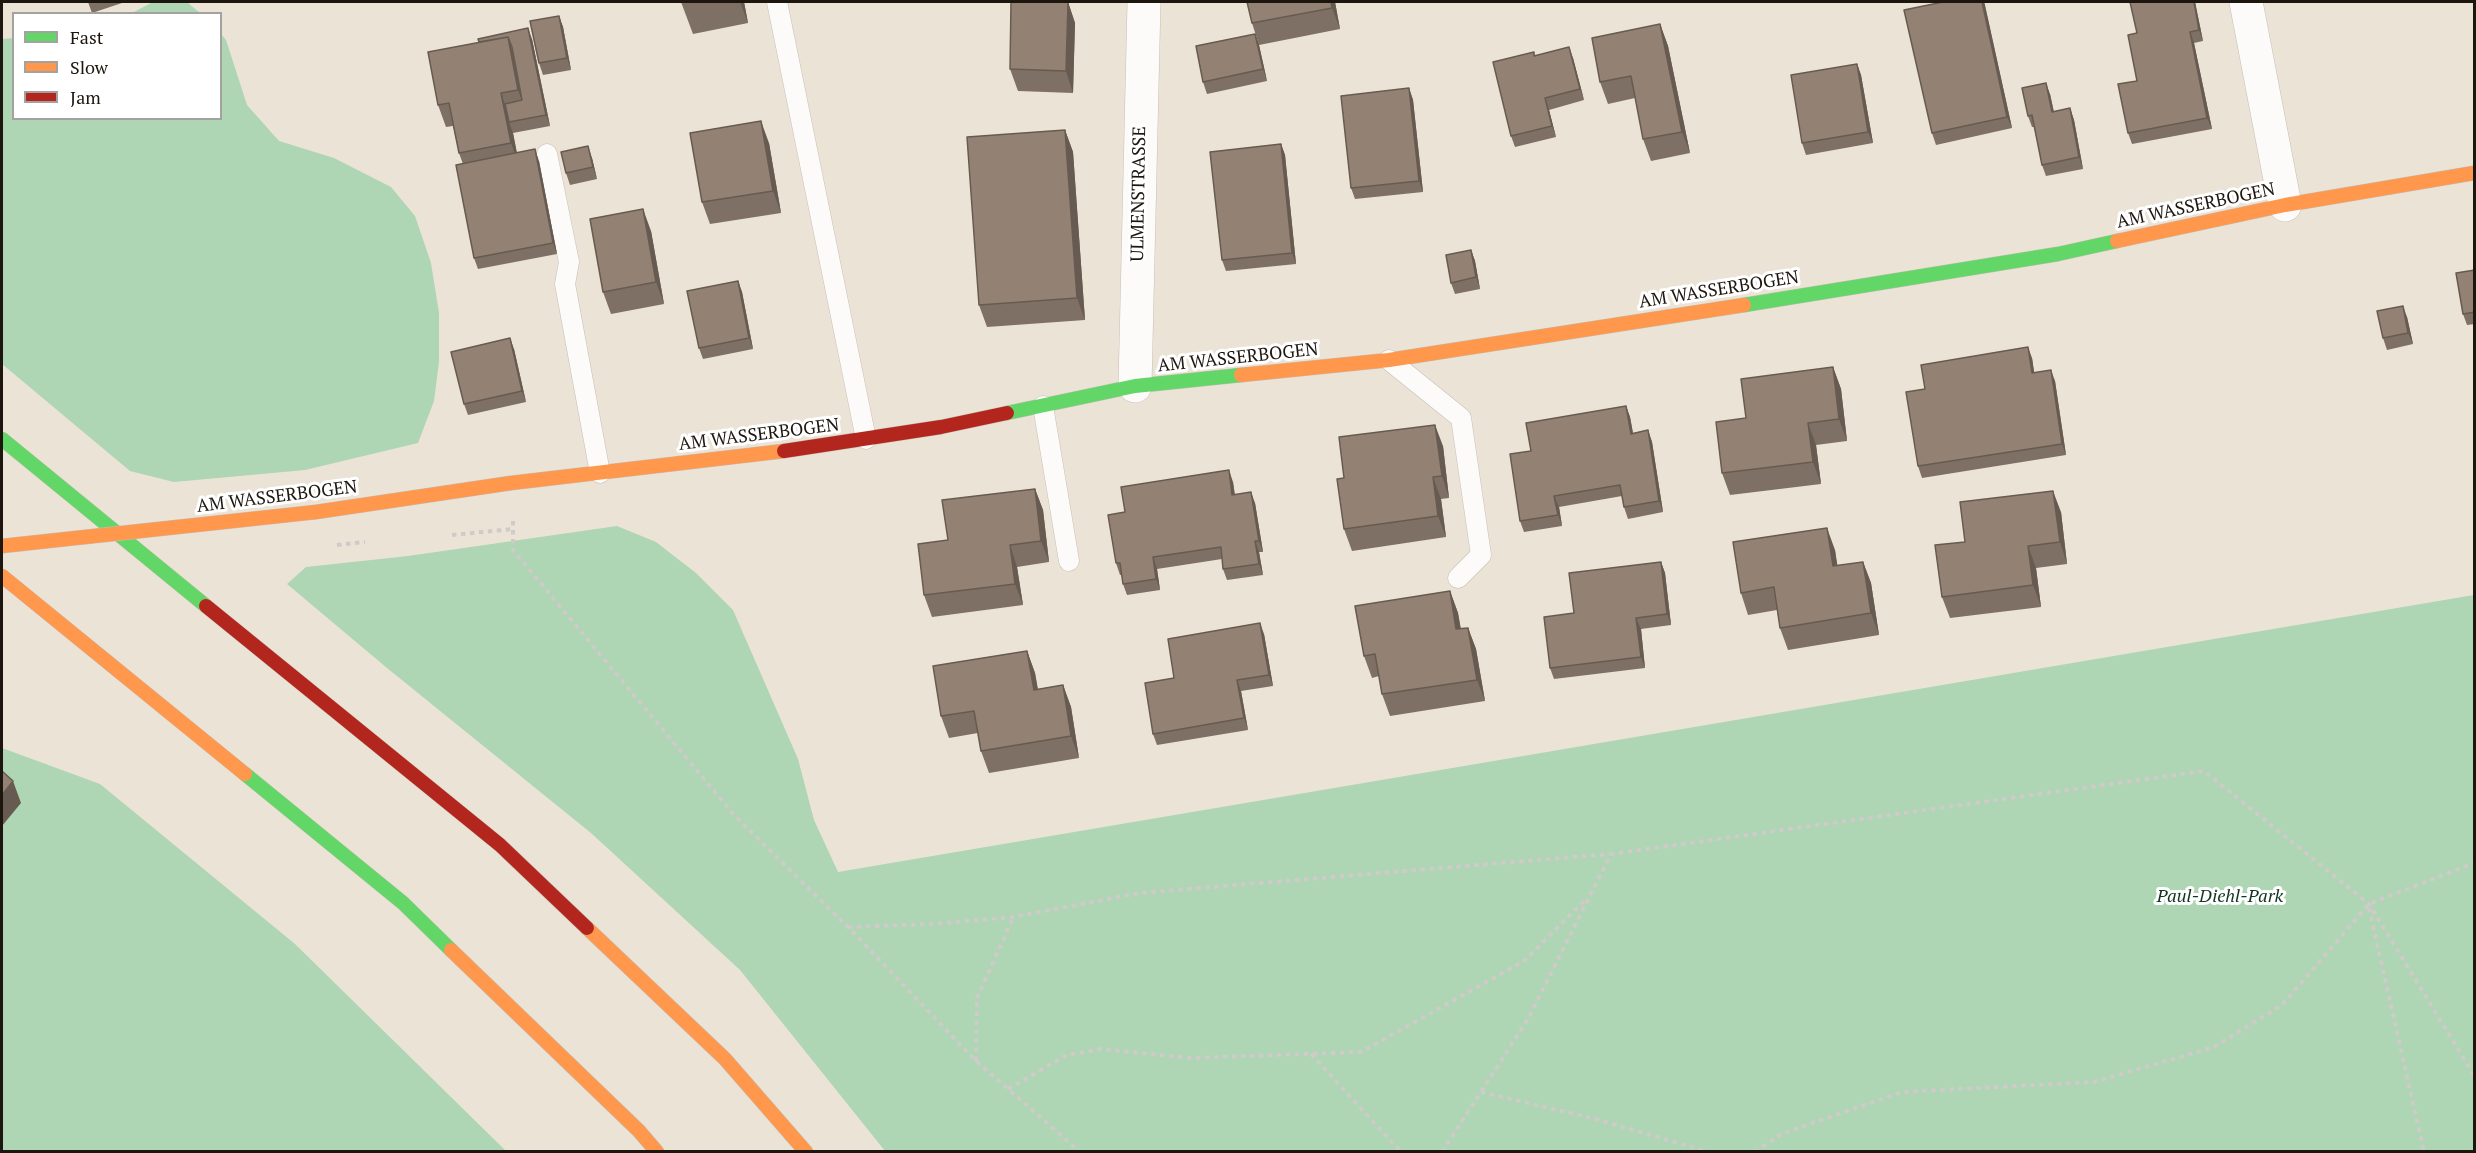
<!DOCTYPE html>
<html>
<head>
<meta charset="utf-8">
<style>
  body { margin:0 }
  #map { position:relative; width:2476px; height:1153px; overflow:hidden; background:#ece3d7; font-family:"PT Serif",serif }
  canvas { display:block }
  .frame { position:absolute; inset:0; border:3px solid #1c160e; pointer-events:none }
  .legend { position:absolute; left:12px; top:12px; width:210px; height:108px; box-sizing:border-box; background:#fff; border:2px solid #a4a29f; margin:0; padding:8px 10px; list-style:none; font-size:18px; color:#1c160e }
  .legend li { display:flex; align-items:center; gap:12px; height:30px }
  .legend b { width:30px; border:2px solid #a4a29f }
</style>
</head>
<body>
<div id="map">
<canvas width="2476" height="1153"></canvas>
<div class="frame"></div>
<ul class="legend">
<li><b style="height:8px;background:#63d668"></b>Fast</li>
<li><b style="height:8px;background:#ff974d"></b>Slow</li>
<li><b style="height:8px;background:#b3261e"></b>Jam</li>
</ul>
</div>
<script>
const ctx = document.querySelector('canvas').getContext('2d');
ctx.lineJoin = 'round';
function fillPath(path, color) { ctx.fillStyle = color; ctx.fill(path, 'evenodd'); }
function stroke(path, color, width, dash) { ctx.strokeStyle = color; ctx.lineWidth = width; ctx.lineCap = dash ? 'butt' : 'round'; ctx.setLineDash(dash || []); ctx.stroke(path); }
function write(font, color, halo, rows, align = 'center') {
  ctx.font = font + ' "PT Serif",serif'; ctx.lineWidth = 6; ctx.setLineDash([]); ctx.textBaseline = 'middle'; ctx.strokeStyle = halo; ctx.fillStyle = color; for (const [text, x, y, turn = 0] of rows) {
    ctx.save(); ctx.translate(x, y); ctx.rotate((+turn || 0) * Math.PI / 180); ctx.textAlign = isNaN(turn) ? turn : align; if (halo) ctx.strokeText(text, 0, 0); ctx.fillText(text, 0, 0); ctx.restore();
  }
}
fillPath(new Path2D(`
  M153,2h34l13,11h-68z
  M221,34l5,6 21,65 32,36 55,17 57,29 24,29 16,47 8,50v49l-5,39 -16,42 -113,27 -131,12 -44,-11 -128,-107v-325l11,-1 1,80h206z
  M617,526l39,16 40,31 37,37 65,149 16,61 24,52 1636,-277v556h-1589l-145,-181 -149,-137 -204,-165 -100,-84 19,-17 102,-11z
  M2,748l98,36 195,160 211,207h-504z`), '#aed5b4');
const lane = new Path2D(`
  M777,2l89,437
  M547,154l22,108 -4,22 35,189
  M1389,360l72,58 20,137 -23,23
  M1043,406l26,155`);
const street = new Path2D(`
  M2246,2l39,203
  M1135,386l9,-384`);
const fast = new Path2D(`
  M1744,305l314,-51 59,-13
  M1007,413l128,-27 106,-11
  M2,439l204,167
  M245,774l158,129 48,47`);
const slow = new Path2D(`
  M2117,241l168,-36 189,-32
  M1241,375l148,-15 355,-55
  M316,512l195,-29 273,-32
  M2,576l243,198
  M587,928l138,131 81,93
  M451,950l188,181 18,21`);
const jam = new Path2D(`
  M784,451l157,-24 66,-14
  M206,606l294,239 87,83`);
stroke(lane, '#c6bfb5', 21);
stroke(street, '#c6bfb5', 34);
stroke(fast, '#c6bfb5', 15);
stroke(slow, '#c6bfb5', 15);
stroke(jam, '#c6bfb5', 15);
stroke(new Path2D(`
  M513,521v29l221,265 114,112 128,134 104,91
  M452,535l61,-6
  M2369,908l55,244
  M848,927l85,-3 80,-7 127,-24 470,-39
  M1311,1054l90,98
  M976,1061l1,-63 36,-80
  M1008,1089l59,-34 34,-6 89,9 171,-6 163,-91 62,-62
  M1481,1092l115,27 112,33
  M1442,1152l86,-133 83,-165 593,-83 165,133 105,171
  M1755,1152l26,-18 121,-42 192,-10 120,-35 68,-42 87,-101 105,-41`), '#cecbc8', 4, [4.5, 4.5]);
stroke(lane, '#fcfbf9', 20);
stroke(street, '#fcfbf9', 33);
stroke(fast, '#63d668', 14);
stroke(slow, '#ff974d', 14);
stroke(jam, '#b3261e', 14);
const slowBridge = new Path2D(`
  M2,546l314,-34`);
stroke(slowBridge, '#c6bfb5', 15, []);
stroke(new Path2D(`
  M337,545l28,-3`), '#cecbc8', 4, [4.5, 4.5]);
stroke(slowBridge, '#ff974d', 14);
fillPath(new Path2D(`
  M88,2h37l-33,11z
  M681,2h63l4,21 -55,11z
  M1068,2l7,21 -2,70 -55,-2 -8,-22z
  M1335,2l5,27 -81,16 -7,-22z
  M1943,2h41l28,126 -76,17 -4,-12z
  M2130,2h65l8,39 -9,2 18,86 -80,15 -4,-11 9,-52v-48z
  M559,16l4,11 8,43 -28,5 -4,-12z
  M1660,24l8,22 22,107 -39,8 -8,-22 -8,-41 -27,6 -8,-22z
  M1255,34l4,11 8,36 -60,13 -4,-12z
  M532,39l18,87 -37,7 4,20 22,8 18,93 -79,15 -4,-11 -11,-94 -4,-11 -6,-27 -7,1 -8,-22z
  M1534,52l1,4 38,2 11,42 -35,10 7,27 -41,10 -4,-11z
  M1857,64l4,11 12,68 -67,12 -4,-12z
  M1409,88l4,12 10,92 -68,7 -4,-11z
  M2050,94l4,18 16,-4 4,12 9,49 -37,7 -4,-11 -8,-38h-2l-4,-11z
  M1065,130l8,22 12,168 -98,7 -8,-22z
  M769,143l12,70 -71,11 -8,-22z
  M1281,144l4,11 11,109 -70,7 -4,-11z
  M592,158l5,21 -27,6 -4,-12z
  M651,231l13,73 -53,10 -8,-22z
  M1471,250l4,11 5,28 -25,5 -4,-11z
  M2475,270v54l-8,1 -4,-11z
  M738,281l4,11 11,57 -50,10 -4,-11z
  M2407,317l6,27 -26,6 -4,-12z
  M514,349l12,53 -58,13 -4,-11z
  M2032,358l2,15 21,8 11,74 -144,23 -4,-12 7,-77z
  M1833,367l8,22 6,52 -31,4 5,39 -91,11 -8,-22 24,-55z
  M1626,406l4,11 3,16 15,-3 4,12 11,70 -35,7 -4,-12 -2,-11 -63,11 3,19 -38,6 -4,-11 11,-70z
  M1443,446l6,52 -8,1 5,38 -94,14 -8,-22v-51z
  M1233,482l2,13 20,8 8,49h-4l4,23 -36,5 -4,-11 -1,-10 -65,10 3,21 -33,5 -4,-11 -1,-9h-2l-4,-12z
  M1035,489l8,21 6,52 -32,5 6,38 -91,12 -8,-22 24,-55z
  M2061,512l6,52 -31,4 5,39 -91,11 -8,-21 23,-55z
  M1835,550l2,16 26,-4 8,21 8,52 -91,15 -8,-22 -3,-18 -29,5 -7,-22z
  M1661,562l4,11 6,52 -30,4 4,39 -91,11 -4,-11 24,-55z
  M1450,591l8,22 3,16 7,-1 8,21 9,52 -95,15 -8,-22 -3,-18 -7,2 -8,-22z
  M1264,634l9,52 -32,5 7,39 -91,15 -4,-11 21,-56z
  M1027,651l8,22 3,16 25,-4 8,22 8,51 -90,15 -8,-22 -3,-18 -29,5 -8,-22z`), '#7e7064');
fillPath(new Path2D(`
  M740,2h4l4,21z
  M1068,2l7,21 -2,70 -7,-22z
  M1331,2h4l5,27 -8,-21z
  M1982,2h2l1,3 27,123 -5,-11z
  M2194,2h1l8,39 -4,-11z
  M559,16l4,11 8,43 -4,-12z
  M1660,24l8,22 22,107 -8,-21z
  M528,28l4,11 18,87 -4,-11z
  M2190,32l4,11 18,86 -5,-11z
  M1255,34l4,11 8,36 -4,-12z
  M508,37l8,22 10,53 -8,-22z
  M1569,47l4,11 11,42 -4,-11z
  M1857,64l4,11 12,68 -5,-11z
  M2046,83l4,11 6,29 -4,-11z
  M1409,88l4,12 10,92 -4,-11z
  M501,93l8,22v7l4,11 6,32 -8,-22z
  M1545,98l4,12 7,27 -4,-11z
  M2070,108l4,12 9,49 -4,-12z
  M761,121l8,22 12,70 -8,-22z
  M1065,130l8,22 12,168 -8,-22z
  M1281,144l4,11 11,109 -4,-11z
  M588,146l4,12 5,21 -4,-12z
  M535,149l4,12 18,93 -4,-11z
  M643,209l8,22 13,73 -8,-22z
  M1471,250l4,11 5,28 -4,-12z
  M738,281l4,11 11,57 -4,-11z
  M2403,306l4,11 6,27 -5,-11z
  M510,338l4,11 12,53 -4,-11z
  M2028,347l4,11 4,26 -4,-11z
  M1833,367l8,22 6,52 -8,-22z
  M2051,370l4,11 11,74 -4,-11z
  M1626,406l4,11 5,28 -4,-11z
  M1808,423l8,22 5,39 -8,-22z
  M1435,425l8,21 6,52 -7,-22z
  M1648,430l4,12 11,70 -4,-11z
  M1229,470l4,12 3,24 -4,-11z
  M1433,477l8,22 5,38 -8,-21z
  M1035,489l8,21 6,52 -8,-21z
  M2053,491l8,21 6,52 -7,-22z
  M1251,492l4,11 8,49 -4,-11z
  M1554,496l5,11 3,19 -4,-11z
  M1827,528l8,22 6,38 -8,-22z
  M1255,541l4,11 4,23 -4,-11z
  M1010,545l7,22 6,38 -8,-21z
  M2028,546l8,22 5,39 -8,-22z
  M1153,557l4,12 3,21 -4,-11z
  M1661,562l4,11 6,52 -4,-11z
  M1863,562l8,21 8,52 -8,-22z
  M1450,591l8,22 6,38 -8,-22z
  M1636,618l5,11 4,39 -4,-11z
  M1260,623l4,11 9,52 -4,-11z
  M1468,628l8,21 9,52 -8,-21z
  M1027,651l8,22 6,38 -7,-21z
  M1237,680l4,11 7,39 -4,-12z
  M1063,685l8,22 8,51 -8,-22z
  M13,781l8,22 -19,23v-31z`), '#675b51');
const building = new Path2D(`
  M1011,2h57l-2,69 -56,-2z
  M1247,2h84l1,6 -80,15z
  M1943,2h39l25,115 -75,16 -28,-123z
  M2130,2h64l5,28 -9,2 17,86 -79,15 -10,-49 19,-3 -9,-46 9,-2z
  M559,16l8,42 -28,5 -9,-42z
  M1660,24l22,108 -39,7 -12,-63 -31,6 -8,-44z
  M528,28l18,87 -37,7 -4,-18 17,-4 -10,-53 -4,-10 -29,5 -1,-3z
  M1255,34l8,35 -60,13 -7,-36z
  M508,37l10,53 -17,3 10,50 -52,10 -10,-50 -11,2 -10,-53z
  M1569,47l11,42 -35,9 7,28 -41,10 -18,-74 41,-10v4z
  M1857,64l11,68 -66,11 -11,-68z
  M2046,83l6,29 18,-4 9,49 -37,8 -10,-50 -4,1 -6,-28z
  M1409,88l10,93 -68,7 -10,-92z
  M761,121l12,70 -71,11 -12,-69z
  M1065,130l12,168 -98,7 -12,-168z
  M1281,144l11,109 -70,7 -12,-108z
  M588,146l5,21 -27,6 -5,-21z
  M535,149l18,94 -79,15 -18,-93z
  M643,209l13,73 -53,10 -13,-73z
  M1471,250l5,27 -25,6 -5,-28z
  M2475,270v42l-12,2 -7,-41z
  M738,281l11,57 -50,10 -12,-57z
  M2403,306l5,27 -25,5 -6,-27z
  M510,338l12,53 -58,13 -13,-52z
  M2028,347l4,26 19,-3 11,74 -144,22 -12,-74 19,-3 -4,-24z
  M1833,367l6,52 -31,4 5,39 -91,11 -6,-51 30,-4 -5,-39z
  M1626,406l5,28 17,-4 11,71 -35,6 -4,-22 -66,11 4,19 -38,6 -10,-67 21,-3 -5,-28z
  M1435,425l7,51 -9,1 5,39 -94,13 -7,-50 7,-1 -5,-41z
  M1229,470l3,25 19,-3 8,49h-4l4,23 -36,5 -2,-22 -68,10 3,22 -33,5 -3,-21h-4l-8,-48 17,-3 -4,-25z
  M1035,489l6,52 -31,4 5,39 -91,11 -6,-51 30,-4 -6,-40z
  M2053,491l7,51 -32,4 5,39 -91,12 -7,-52 30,-3 -5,-40z
  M1827,528l6,38 30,-4 8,51 -91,15 -6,-41 -33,6 -8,-51z
  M1661,562l6,52 -31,4 5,39 -91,11 -6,-51 30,-4 -5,-40z
  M1450,591l6,38 12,-1 9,52 -95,14 -7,-40 -11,2 -9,-50z
  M1260,623l9,52 -32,5 7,38 -91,16 -8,-51 29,-5 -6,-39z
  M1027,651l7,39 29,-5 8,51 -90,15 -7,-40 -33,5 -8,-50z
  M2,771l11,10 -11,14z`);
fillPath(building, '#938274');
stroke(building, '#675b51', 1.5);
write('18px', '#1c160e', '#fff', [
  ["ULMENSTRASSE",1139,194,-89],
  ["AM WASSERBOGEN",2196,206,-12],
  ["AM WASSERBOGEN",1719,290,-9],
  ["AM WASSERBOGEN",1238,358,-6],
  ["AM WASSERBOGEN",759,435,-7],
  ["AM WASSERBOGEN",277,497,-7]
]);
write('italic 18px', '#123521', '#fff', [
  ["Paul-Diehl-Park",2220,897]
]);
</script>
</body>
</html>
